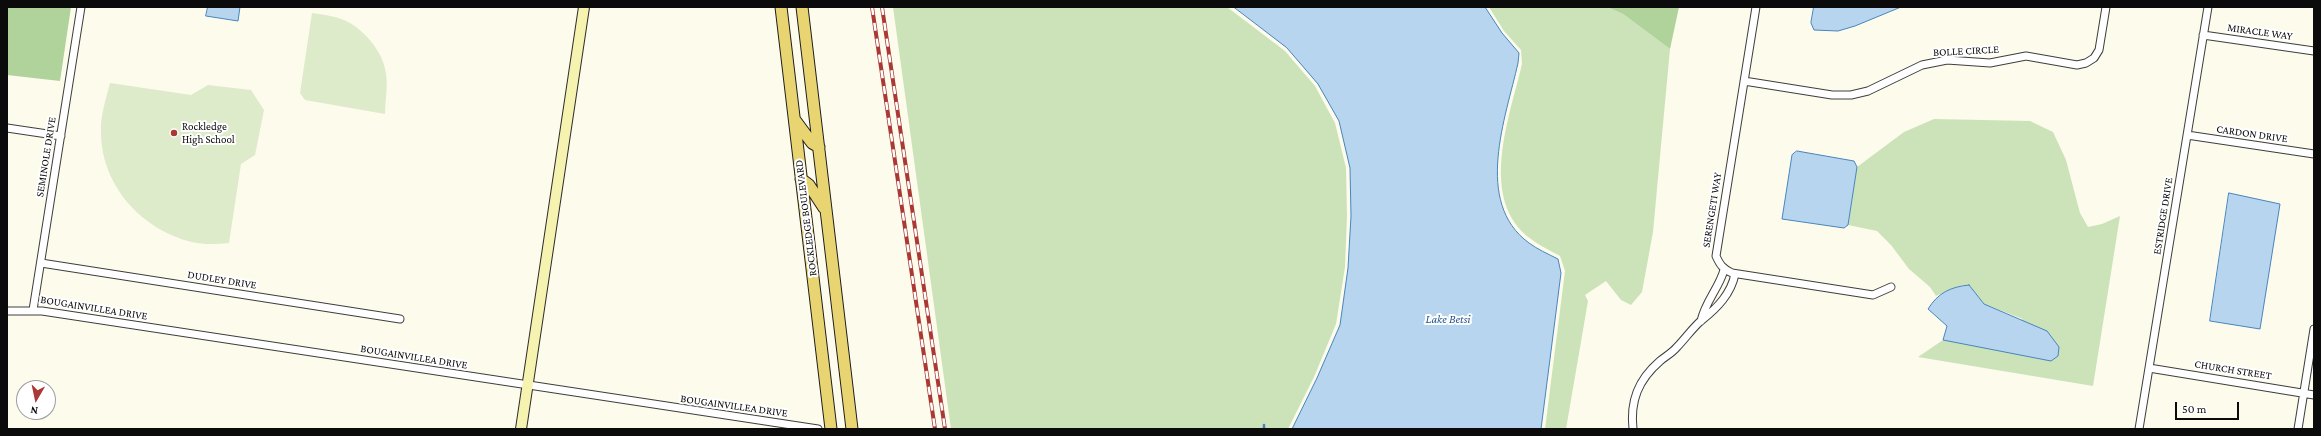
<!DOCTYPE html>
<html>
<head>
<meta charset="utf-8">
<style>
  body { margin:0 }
  #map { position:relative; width:2321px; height:436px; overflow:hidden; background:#fdfbec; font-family:"Crimson Pro",serif }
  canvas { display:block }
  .frame { position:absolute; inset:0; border:8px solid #0b0b0b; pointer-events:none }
  .north { position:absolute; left:16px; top:380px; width:40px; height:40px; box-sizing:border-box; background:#fff; border:1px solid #9d9d9d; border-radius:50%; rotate:189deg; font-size:11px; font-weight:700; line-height:16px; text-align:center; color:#0b0b0b }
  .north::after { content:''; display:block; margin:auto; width:14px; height:18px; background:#aa3834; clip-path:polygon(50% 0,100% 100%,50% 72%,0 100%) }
  .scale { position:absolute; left:2175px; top:402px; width:64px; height:18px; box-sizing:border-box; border:2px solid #0b0b0b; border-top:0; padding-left:5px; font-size:12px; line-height:14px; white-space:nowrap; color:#0b0b0b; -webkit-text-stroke:3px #fff; paint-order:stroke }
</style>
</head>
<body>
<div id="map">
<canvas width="2321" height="436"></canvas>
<div class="frame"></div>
<div class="north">N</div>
<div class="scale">50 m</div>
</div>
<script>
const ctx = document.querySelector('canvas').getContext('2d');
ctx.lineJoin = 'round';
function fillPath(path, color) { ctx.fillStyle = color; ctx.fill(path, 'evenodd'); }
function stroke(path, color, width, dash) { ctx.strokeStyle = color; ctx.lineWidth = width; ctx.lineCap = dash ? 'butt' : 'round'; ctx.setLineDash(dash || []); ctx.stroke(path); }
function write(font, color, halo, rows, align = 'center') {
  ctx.font = font + ' "Crimson Pro",serif'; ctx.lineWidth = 4; ctx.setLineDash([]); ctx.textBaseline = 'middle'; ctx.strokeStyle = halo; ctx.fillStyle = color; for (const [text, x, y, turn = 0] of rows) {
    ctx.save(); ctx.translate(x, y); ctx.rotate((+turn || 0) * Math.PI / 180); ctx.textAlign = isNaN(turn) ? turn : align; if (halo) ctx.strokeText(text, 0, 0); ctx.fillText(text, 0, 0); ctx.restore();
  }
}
fillPath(new Path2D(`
  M893,7h334l58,44 30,35 20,37 11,45 1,48 -2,51 -9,57 -22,53 -26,52h-337z
  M1489,7h118l16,7 47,35 -17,183 -11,60 -11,13 -10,-5 -15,-19 -21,14 3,6 -22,128h-21l20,-158 -5,-15c-9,-5 -20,-10 -29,-17 -54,-39 -21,-123 -9,-175l-1,-14 -17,-19z
  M1934,119l96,2 23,11 13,28 14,53 8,14 14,-3 18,-8 -27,170 -175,-29 25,-17 10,1 70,-22 -39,-15 -15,-19 -9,1 -24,10 -6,-9 -21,-18 -18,-24 -14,-14 -29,-6 9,-58 47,-35z`), '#cce3ba');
fillPath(new Path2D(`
  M7,7h64l-11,74 -53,-6z
  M1607,7h72l-9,42 -47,-35z`), '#b0d29b');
fillPath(new Path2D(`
  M312,13c13,2 26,3 38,10 17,10 34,31 36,51 2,13 -1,27 -1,40l-80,-14 -5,-7z
  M110,83l81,12 17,-10 43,5 13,20 -9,45 -14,9 -12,79c-12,1 -25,2 -37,-1 -50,-12 -90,-56 -91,-108 -1,-18 5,-35 9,-51z`), '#ddebcb');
const water = new Path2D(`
  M208,7h32l-2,14 -32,-5z
  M1234,7h251l17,26 17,20 -1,10c-12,54 -45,139 11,180 8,6 19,11 29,16l3,14 -20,156h-249l25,-51 23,-53 8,-57 3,-52 -1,-48 -11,-47 -21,-37 -31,-36z
  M1814,7h87l-46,19 -17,5 -24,-1 -3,-7z
  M1797,151l57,10 3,6 -9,58 -4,3 -62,-9 10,-64z
  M2229,193l51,11 -20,125 -50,-8z
  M1969,285l15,19 63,27 12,16 -1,9 -7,5 -108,-21 4,-14 -19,-17c10,-16 22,-22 41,-24z`);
fillPath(water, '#b7d5ee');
stroke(water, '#4685bc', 1);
stroke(new Path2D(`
  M1264,429v-4`), '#4685bc', 2.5);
const street = new Path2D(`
  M1756,7l-40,249c4,9 7,13 16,17l141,22 18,-8
  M2203,35l111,16
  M1744,81l88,14h19l17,-4 54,-26 25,-5 43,3 36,-7 51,9 9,-2 8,-5 5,-8 7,-43
  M7,128l54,8
  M2187,135l127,19
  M41,263l359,56
  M33,310l48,-303
  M7,311h35l776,118
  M1701,321c4,-19 18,-33 23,-51
  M2149,368l165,27
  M1633,429c-3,-28 5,-49 27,-68 6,-5 12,-8 17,-14 7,-7 18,-22 25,-27 15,-12 29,-26 33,-46
  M2139,429l69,-422
  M2298,429l16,-100`);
const secondary = new Path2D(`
  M521,429l63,-422`);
const primary = new Path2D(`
  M781,7l50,422
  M802,7l50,422
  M795,120l17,23 7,4
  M801,179l8,6 15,23`);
stroke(street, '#3e3e3e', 9);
stroke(secondary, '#2d2d2d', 12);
stroke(primary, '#1c1c1c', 13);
stroke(street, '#fff', 7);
stroke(secondary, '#f5f3af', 10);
stroke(primary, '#e8d471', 11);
const rail = new Path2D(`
  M872,7l63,422
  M882,7l63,422`);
stroke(rail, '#aa3834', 4);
stroke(rail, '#fff', 2.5, [8]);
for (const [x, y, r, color] of [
  [174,133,4,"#aa3834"]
]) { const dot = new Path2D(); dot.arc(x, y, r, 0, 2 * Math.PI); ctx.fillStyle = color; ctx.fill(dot); stroke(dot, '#fff', 1.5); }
write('11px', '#0b0b0b', '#fff', [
  ["MIRACLE WAY",2260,32,8],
  ["BOLLE CIRCLE",1966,51,-3],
  ["CARDON DRIVE",2252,134,8],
  ["SEMINOLE DRIVE",46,157,-81],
  ["SERENGETI WAY",1712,210,-81],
  ["ESTRIDGE DRIVE",2163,216,-81],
  ["ROCKLEDGE BOULEVARD",806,218,-97],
  ["DUDLEY DRIVE",222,280,9],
  ["BOUGAINVILLEA DRIVE",94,308,9],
  ["BOUGAINVILLEA DRIVE",414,357,9],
  ["CHURCH STREET",2233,370,9],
  ["BOUGAINVILLEA DRIVE",734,406,8]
]);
write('11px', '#0b0b0b', '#fff', [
  ["Rockledge",182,127],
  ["High School",182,140]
], 'left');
write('italic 12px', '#24588e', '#fff', [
  ["Lake Betsi",1448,319]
]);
</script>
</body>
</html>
